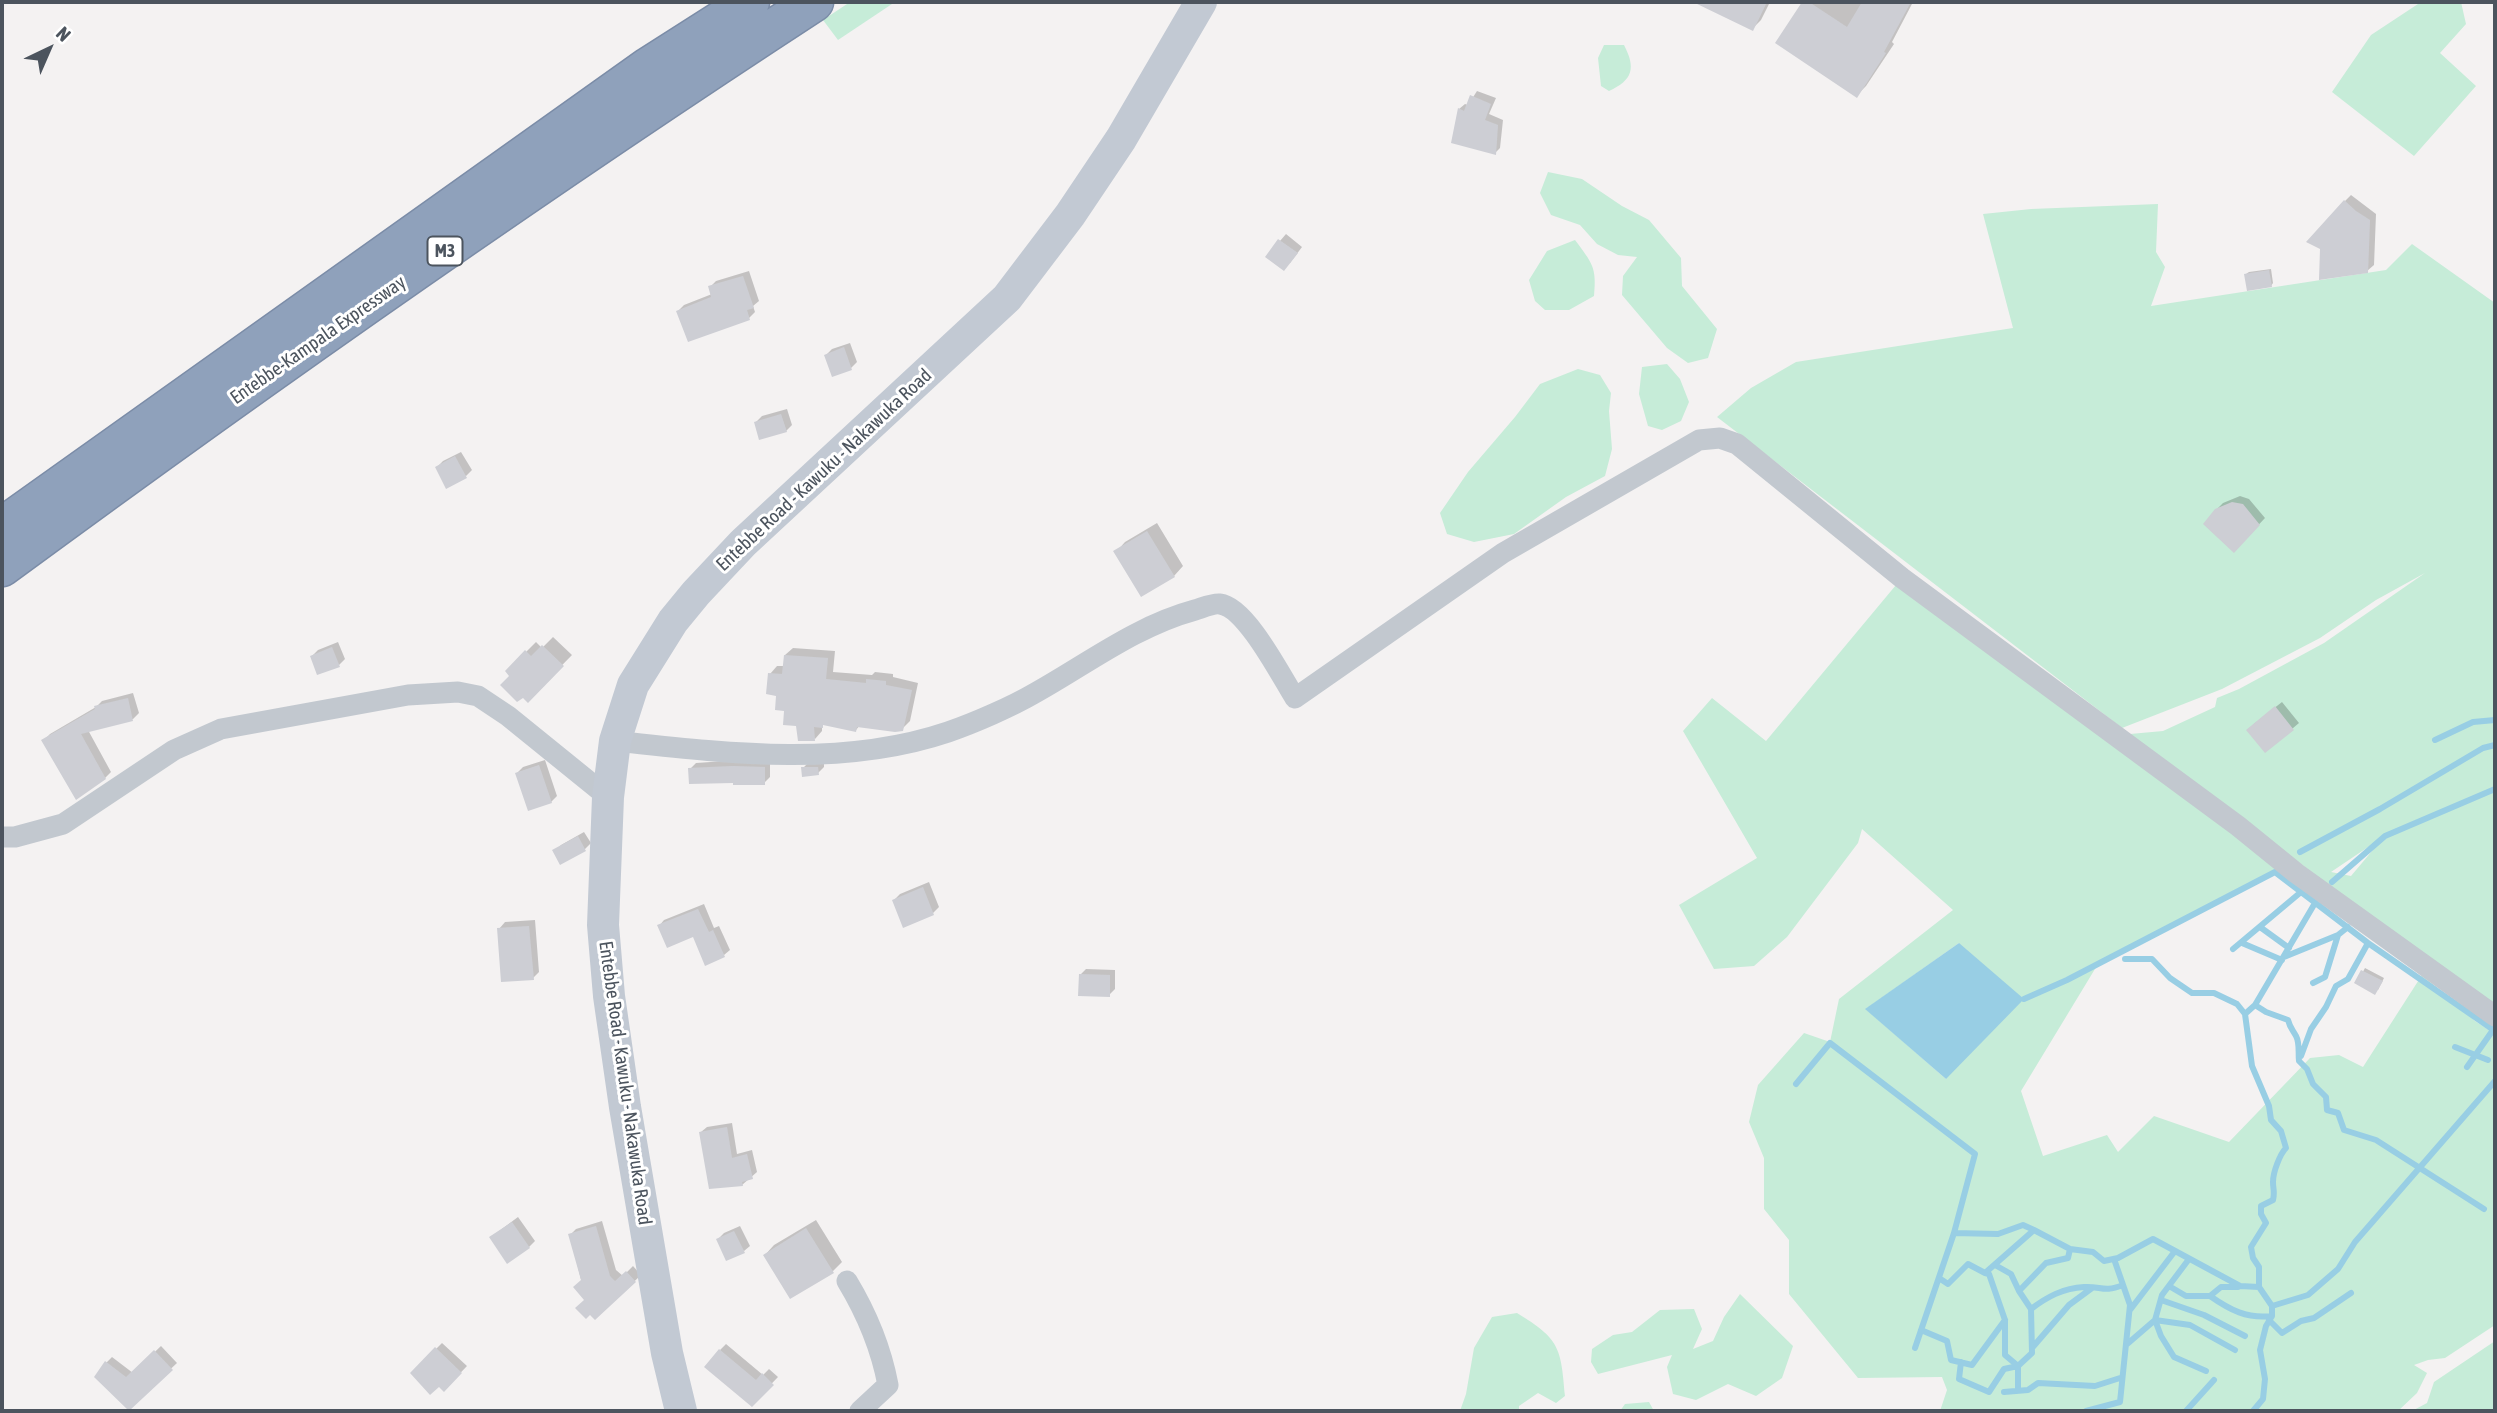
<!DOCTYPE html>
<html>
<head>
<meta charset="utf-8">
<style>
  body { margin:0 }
  #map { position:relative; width:2497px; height:1413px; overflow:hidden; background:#f4f2f2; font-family:"Asap Condensed",sans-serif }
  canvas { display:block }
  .frame { position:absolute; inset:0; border:4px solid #4c545e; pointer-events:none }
  .north { position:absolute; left:14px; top:14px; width:70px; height:70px; -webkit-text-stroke:5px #fff; paint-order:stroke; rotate:44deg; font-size:19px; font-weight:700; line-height:28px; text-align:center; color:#4c545e }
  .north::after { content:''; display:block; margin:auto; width:24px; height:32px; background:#4c545e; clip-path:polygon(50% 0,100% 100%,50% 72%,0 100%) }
</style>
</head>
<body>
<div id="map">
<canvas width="2497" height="1413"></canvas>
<div class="frame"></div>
<div class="north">N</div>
</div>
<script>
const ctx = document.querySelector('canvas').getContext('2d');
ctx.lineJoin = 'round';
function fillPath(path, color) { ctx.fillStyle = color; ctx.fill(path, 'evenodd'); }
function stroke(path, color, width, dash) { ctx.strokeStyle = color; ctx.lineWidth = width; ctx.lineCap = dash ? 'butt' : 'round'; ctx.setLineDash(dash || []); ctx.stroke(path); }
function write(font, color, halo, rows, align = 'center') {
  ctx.font = font + ' "Asap Condensed",sans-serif'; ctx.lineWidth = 6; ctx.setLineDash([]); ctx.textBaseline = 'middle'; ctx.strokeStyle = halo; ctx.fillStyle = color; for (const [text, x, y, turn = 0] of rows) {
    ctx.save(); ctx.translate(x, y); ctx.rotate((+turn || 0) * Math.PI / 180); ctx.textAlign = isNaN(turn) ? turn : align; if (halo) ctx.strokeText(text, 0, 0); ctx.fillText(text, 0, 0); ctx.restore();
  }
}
fillPath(new Path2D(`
  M850,2h45l-57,38 -15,-20z
  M2421,2h40l5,22 -26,29 36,33 -62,70 -82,-64 39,-57z
  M1604,45h20c12,23 9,35 -15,46l-8,-5 -3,-28z
  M1548,172l34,7 40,27 27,14 32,38 1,28 35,43 -9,29 -20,5 -21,-15 -45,-53 1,-19 14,-19 -19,-2 -21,-11 -17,-19 -29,-10 -11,-22z
  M2158,204l-2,48 9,15 -14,39 235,-36 26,-26 83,59v703l-127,-91 -238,-181 33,-3 52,-24 2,-9 22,-9 85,-46 101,-70 -49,27 -56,38 -98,51 -100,39 -405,-311 34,-29 45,-26 217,-34 -30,-114 48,-5zM2383,838l-32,38 -20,-4 52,-35z
  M1575,240c17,23 22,27 19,56l-25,14h-24l-10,-9 -6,-21 18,-29z
  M1667,364l13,15 9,23 -8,19 -19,9 -14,-4 -9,-32 3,-27z
  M1578,369l22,6 11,18 -2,18 3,38 -7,27 -39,21 -52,37 -40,8 -27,-8 -7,-21 28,-41 47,-55 25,-33z
  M1896,585l310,227 71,57 -179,95 -77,127 22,65 64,-21 11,17 36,-36 75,26 81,-84 29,-3 24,12 59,-92 53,46 20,13v291l-50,33 -17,2 -14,5 13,8 -10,20 -19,18h-458l7,-21 -5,-13 -84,1 -69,-84v-54l-25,-31v-51l-15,-36 9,-37 46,-52 26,9 9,-43 114,-89 -91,-81 -4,14 -71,94 -33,29 -40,3 -35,-64 78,-47 -74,-127 29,-33 54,43zM1959,943l-13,136 -80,-70z
  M1740,1294l53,52 -11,32 -26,18 -28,-12 -32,16 -23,-6 -6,-27 5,-12 -74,19 -7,-12 1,-13 21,-14 19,-3 28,-22 34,-1 8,20 -9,20 20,-8 11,-24z
  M1517,1313c43,26 44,35 48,83l-9,7 -18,-10 -19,13v5h-59l6,-17 8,-46 18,-31z
  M2495,1341v70h-83l15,-8 7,-21z
  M1649,1402l5,9h-34l5,-7z`), '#c6ecd8');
fillPath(new Path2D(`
  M1959,943l65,56 -78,80 -81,-70z`), '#98cee4');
fillPath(new Path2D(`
  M1718,2h52l-9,18 -9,9 -38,-19z
  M1804,2h109l-21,40 2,2 -28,42 -9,9 -80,-53z
  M1477,91l19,7 -7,16 14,6 -3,28 -5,5 -36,-44 6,-5 3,1z
  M2351,195l25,19 -2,51 -7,6 -22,-70z
  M1286,234l16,13 -12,16 -23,-7z
  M2271,269l2,14 -2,3 -25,-12 3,-2z
  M749,271l10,30 -6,5 2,6 -6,6 -71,-7 6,-6 28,-11 -2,-7 6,-6z
  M850,343l7,19 -6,6 -25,-13 6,-6z
  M787,409l5,16 -6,6 -30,-9 6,-6z
  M461,452l11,18 -6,6 -29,-9 6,-6z
  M2240,496l9,3 16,19 -31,33 -18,-41 7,-7z
  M1157,523l26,43 -9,10 -58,-24 9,-10z
  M553,637l19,18 -44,45 -21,-29 29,-29 6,6z
  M338,642l7,17 -6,6 -27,-9 6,-6z
  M793,648l42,3 -2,21 39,3 3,-3 18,2v3l25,6 -8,38 -8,8 -42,-4 -4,5 -32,-7 -2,3v5l-7,8 -29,-30 -16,-35 7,-8h8v-11z
  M133,693l6,20 -6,6 -45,11 23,42 -6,6 -61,-38 6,-6 46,-27 6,-6z
  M2282,702l17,21 -33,28 -12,-27z
  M545,760l12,36 -6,6 -34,-29 6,-6z
  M740,760l30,2v15l-6,6 -74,-14 6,-6z
  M809,762h15v5l-6,6 -15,-5z
  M584,832l7,11 -6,6 -30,2 6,-6z
  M929,882l10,25 -6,6 -39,-13 6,-6z
  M704,904l10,24 5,-2 11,24 -6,5 -30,-20 -35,-9 5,-6z
  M535,920l4,52 -6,6 -34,-49 6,-7z
  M2365,968l19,10 -6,12 -21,-7z
  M1086,969l29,1v19l-6,6 -29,-20z
  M732,1123l5,31 15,-4 5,22 -15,13 -41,-53 6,-5z
  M518,1217l17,24 -6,6 -38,-10z
  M816,1220l26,42 -9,9 -68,-16 9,-10z
  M602,1221l14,49 7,6 10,-10 8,9 -45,43 -10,-18 -16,-65 6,-6z
  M740,1226l10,20 -6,5 -26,-12 6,-6z
  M442,1343l25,23 -23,24 -5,-5 -27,-12z
  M726,1344l37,31 6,-6 9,8 -27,28 -31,-55z
  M161,1346l16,17 -48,45 -23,-45 6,-6 21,16z`), '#0003');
stroke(new Path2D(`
  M2435,740l38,-18 22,-2
  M2300,852l80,-43 103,-61 12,-3
  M2332,882l53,-46 110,-47
  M2260,927l29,21
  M2242,943l40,17
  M2233,949l68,-57
  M2284,957l54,-22 10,-8
  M2125,959h27l18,19 22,15h22l23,11 8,10
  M2313,983l12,-6 13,-42
  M2024,999l43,-19 208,-108 93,71 127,88
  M2255,1005l60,-102
  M2455,1047l33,13
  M2301,1056l10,-27 15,-22 10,-21 12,-7 20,-36
  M2467,1067l26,-37
  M1796,1084l34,-41 145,111 -21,79 -39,115
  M1954,1233l44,1 25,-9 11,5
  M1995,1265l16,9 8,17 12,18c16,-12 32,-21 53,-22 18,-1 19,6 39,-2
  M1985,1273l4,1 16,46v35l13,11
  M1939,1278l9,6 20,-20 17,9 49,-43 36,19
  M2169,1286l17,10h24l11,-9h17
  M2019,1291l27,-28 22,-5 2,-9 23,3 11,9 14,-3 35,-19 87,47 19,1
  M2210,1296c20,14 37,23 62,20
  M2161,1300l43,15 41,21
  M2272,1306l36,-11 30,-26 17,-27 140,-161
  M2130,1310l45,-59
  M2269,1320l13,13 19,-12 13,-3 37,-25
  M1921,1330l26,11 4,19 21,5 33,-45
  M2126,1345l29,-25 7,-25 27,-36
  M2032,1348l37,-43 23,-17
  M1961,1362l-2,17 30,13 15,-23 14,-3
  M2206,1371l-32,-14 -13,-21 -6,-16 35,5 45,25
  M2018,1389v-23l14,-13 -1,-44
  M2004,1392l24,-2 10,-7 57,3 25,-8
  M2086,1411l34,-9 10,-97 -16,-46
  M2186,1411l28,-31
  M2253,1411l10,-12 2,-20 -5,-29 6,-24 6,-10v-10l-13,-19v-20l-6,-9 -2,-11 15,-24 -5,-9v-8l12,-6c2,-8 0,-11 0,-18 0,-10 7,-28 13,-34l-5,-17 -10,-11 -2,-14 -17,-40 -7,-52 10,-9 11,7 22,8c2,8 5,10 8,16 4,7 2,17 3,25l8,8 6,15 13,13 1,13 11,3 6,17 32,10 108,69`), '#98cee4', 6);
fillPath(new Path2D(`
  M1693,2h74l-14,29z
  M1802,2h7l38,25 15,-25h49l-27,50 2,1 -29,45 -82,-55z
  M1470,95l21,9 -6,16 13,5 -2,30 -45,-12 7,-35 6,3z
  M2344,200l12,11 14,9 -2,53 -49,7 1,-31 -14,-7z
  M1278,239l20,14 -14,18 -19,-14z
  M2269,270l3,17 -25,4 -3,-17z
  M743,276l11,32 -7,2 3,10 -62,22 -12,-31 35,-14 -3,-11z
  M844,347l8,23 -20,7 -8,-22z
  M781,414l6,18 -28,8 -5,-18z
  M455,456l12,22 -21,11 -11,-22z
  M2232,502l11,2 17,21 -26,28 -31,-29 12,-15z
  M1147,531l28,46 -34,20 -28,-46z
  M542,645l22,21 -36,37 -5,-5 -6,4 -17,-17 9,-9 -4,-5 20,-21 6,6z
  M332,647l8,20 -23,8 -7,-19z
  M784,655l44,3 -2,21 40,4v-4l20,2v4l26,5 -9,41 -8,1 -38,-5 -1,5 -33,-7v3l-9,-1 1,14h-17l-2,-15 -13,-1 1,-14 -9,-1 1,-14 -10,-2 2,-21 14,1z
  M128,698l5,23 -52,13 25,45 -30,21 -35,-60 54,-31 -1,-3z
  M2275,706l19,24 -29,23 -19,-23z
  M539,765l13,38 -24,8 -13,-38z
  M733,766l32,1v18h-32v-2l-44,1 -1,-16z
  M801,767h17l1,8 -17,2z
  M578,836l8,15 -26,14 -8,-15z
  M923,887l11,28 -31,13 -11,-28z
  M698,909l11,23 4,-2 12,27 -20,9 -12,-29 -26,11 -10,-23z
  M529,926l5,54 -33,2 -4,-54z
  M2361,970l22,11 -8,14 -21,-12z
  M1079,974l31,1v22l-32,-1z
  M727,1127l5,31 15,-4 6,25 -11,3 1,4 -34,3 -10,-57z
  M512,1222l18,26 -23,16 -18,-27z
  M596,1226l14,50 5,5 11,-10 10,11 -41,38 -5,-5 -4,4 -11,-11 9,-8 -11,-13 8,-7 -13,-46z
  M806,1228l28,45 -44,26 -27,-44z
  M734,1231l11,22 -19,8 -10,-22z
  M435,1347l27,26 -18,19 -5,-5 -9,8 -20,-22z
  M719,1349l37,31 6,-7 12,12 -22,22 -48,-40z
  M154,1350l19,20 -44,41 -35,-34 11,-16 21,16z`), '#cdced4');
const motorway = new Path2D(`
  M2,527l646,-460 102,-65
  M2,567c265,-195 536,-385 812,-565`);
stroke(motorway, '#7b8ca7', 41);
stroke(new Path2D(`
  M615,741c109,12 227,27 333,-9 26,-9 63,-25 87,-39 52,-29 101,-67 160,-83 7,-2 18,-7 25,-6 26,3 61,72 75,94l208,-145 196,-113 21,-2 17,6 165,134 336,248 58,47 199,143
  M2,837h13l48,-13 111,-74 47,-21 187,-34 50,-3 20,4 30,20 100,81
  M847,1281c20,33 34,67 41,104l-28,26`), '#c2c8cf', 21);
stroke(new Path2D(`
  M681,1411l-14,-58 -42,-246 -16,-111 -6,-71 5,-128 7,-56 18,-56 40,-64 23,-28 47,-50 264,-245 63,-83 51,-76 80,-137`), '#c2c9d3', 32);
stroke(motorway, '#8fa1bb', 38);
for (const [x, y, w] of [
  [445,251,35]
]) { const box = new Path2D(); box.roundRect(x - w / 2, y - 14.5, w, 29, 5); ctx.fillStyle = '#fff'; ctx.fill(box); stroke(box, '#4c545e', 2); }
write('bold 18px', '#4c545e', null, [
  ["M3",445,251]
]);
write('19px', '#4c545e', '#fff', [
  ["Entebbe-Kampala Expressway",318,340,-35],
  ["Entebbe Road - Kawuku - Nakawuka Road",824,470,-43],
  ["Entebbe Road - Kawuku - Nakawuka Road",625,1083,82]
]);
</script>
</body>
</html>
